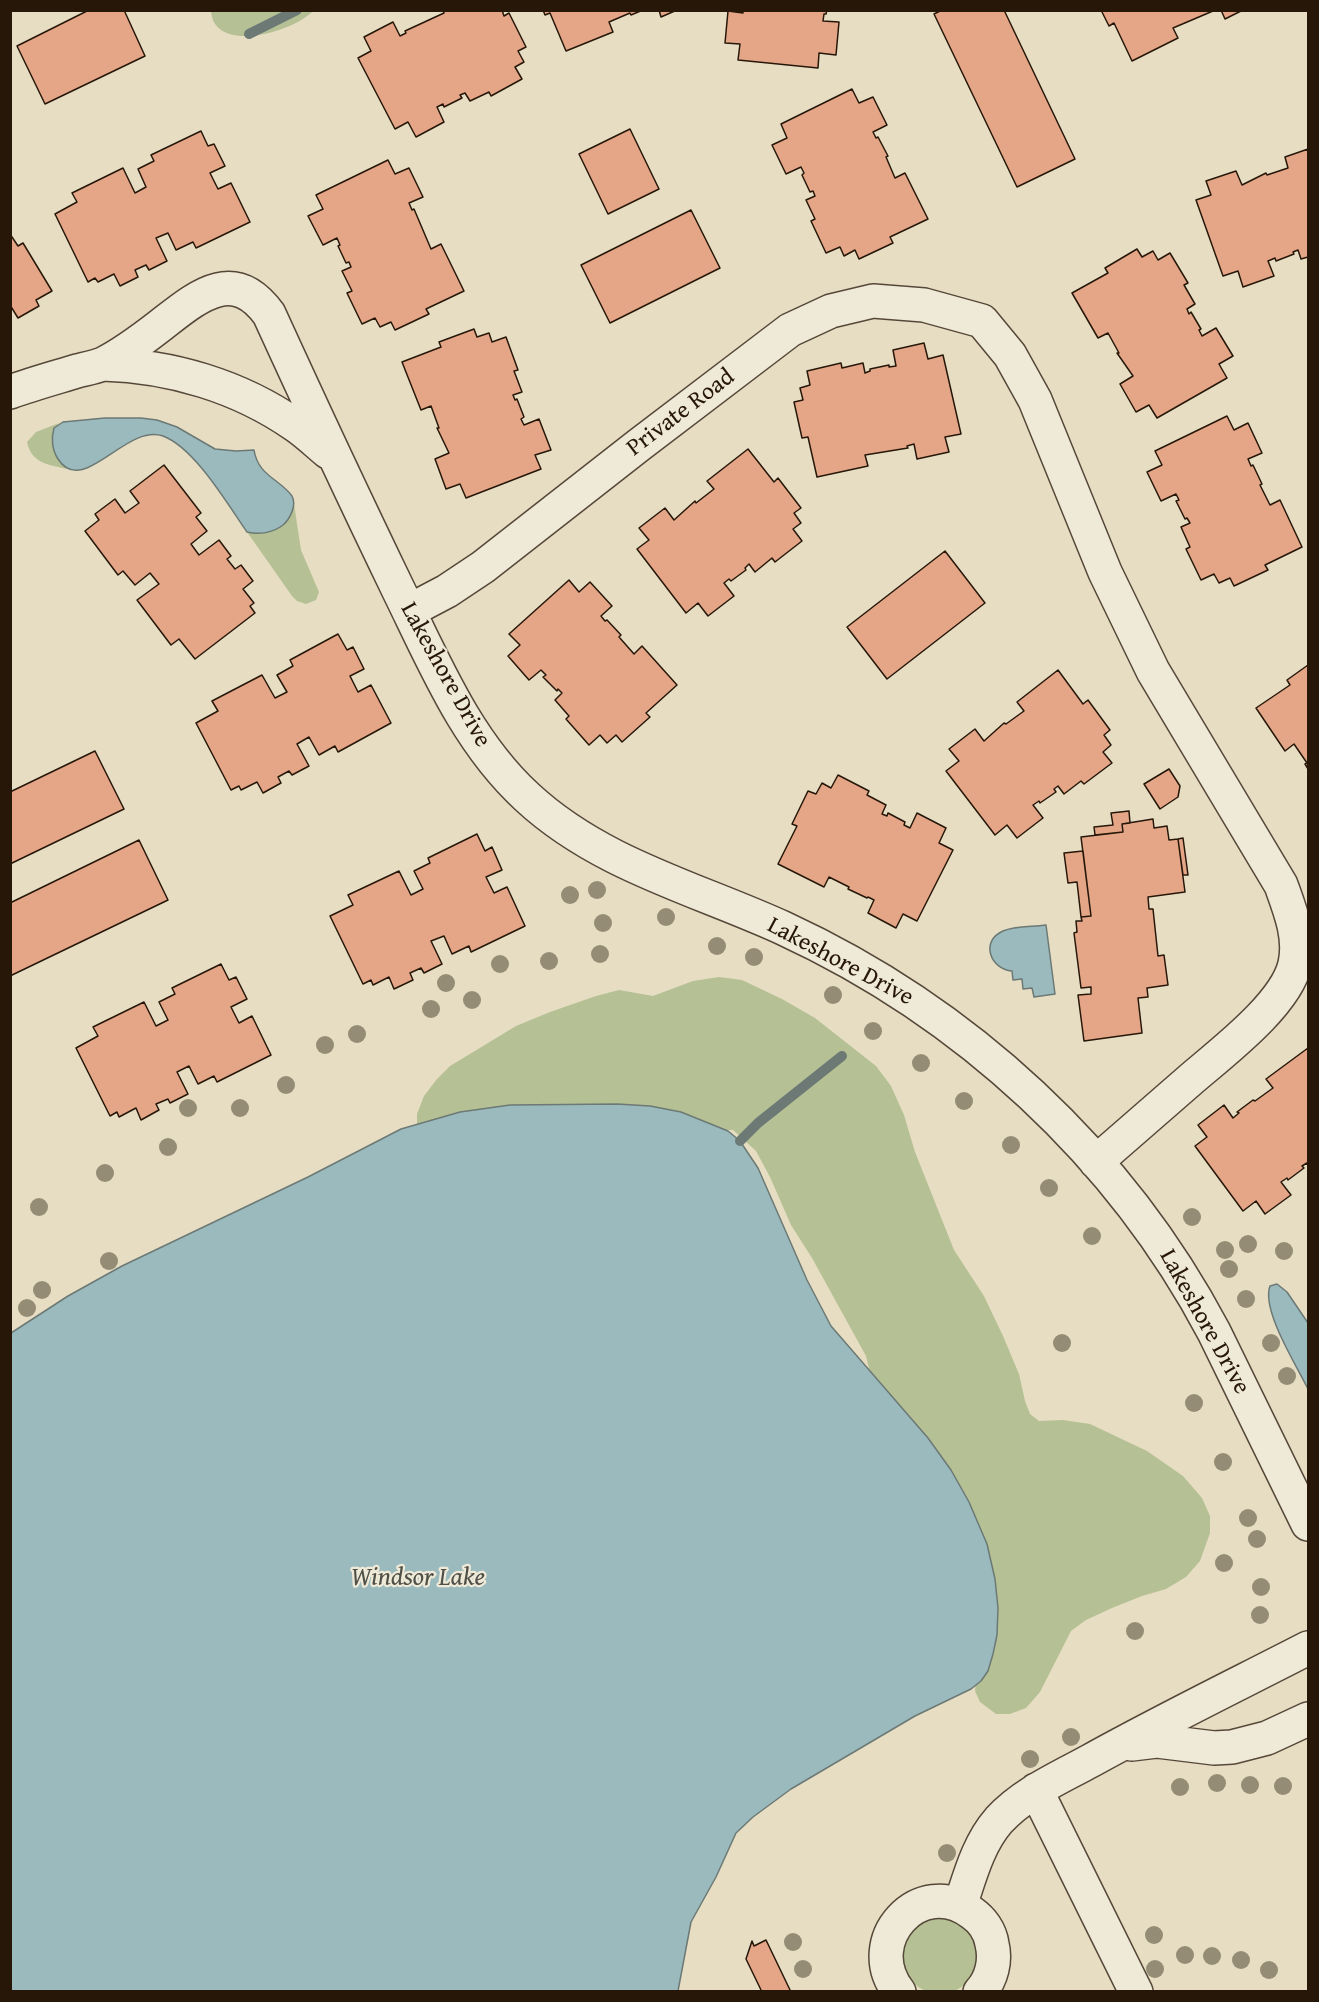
<!DOCTYPE html>
<html>
<head>
<meta charset="utf-8">
<style>
  body { margin:0 }
  #map { position:relative; width:1319px; height:2002px; overflow:hidden; background:#e7ddc3; font-family:"Gentium Book Plus",serif }
  canvas { display:block }
  .frame { position:absolute; inset:0; border:12px solid #261709; pointer-events:none }
</style>
</head>
<body>
<div id="map">
<canvas width="1319" height="2002"></canvas>
<div class="frame"></div>
</div>
<script>
const ctx = document.querySelector('canvas').getContext('2d');
ctx.lineJoin = 'round';
function fillPath(path, color) { ctx.fillStyle = color; ctx.fill(path, 'evenodd'); }
function stroke(path, color, width, dash) { ctx.strokeStyle = color; ctx.lineWidth = width; ctx.lineCap = dash ? 'butt' : 'round'; ctx.setLineDash(dash || []); ctx.stroke(path); }
function write(font, color, halo, rows, align = 'center') {
  ctx.font = font + ' "Gentium Book Plus",serif'; ctx.lineWidth = 4.5; ctx.setLineDash([]); ctx.textBaseline = 'middle'; ctx.strokeStyle = halo; ctx.fillStyle = color; for (const [text, x, y, turn = 0] of rows) {
    ctx.save(); ctx.translate(x, y); ctx.rotate((+turn || 0) * Math.PI / 180); ctx.textAlign = isNaN(turn) ? turn : align; if (halo) ctx.strokeText(text, 0, 0); ctx.fillText(text, 0, 0); ctx.restore();
  }
}
fillPath(new Path2D(`
  M211,11v-1l102,1c-19,21 -99,44 -102,0z
  M59,423l-2,2c-3,21 -6,28 10,44 -18,-4 -36,-6 -40,-27l9,-10z
  M294,504l7,46 18,42 -3,8 -10,4 -9,-3 -5,-5 -45,-64c14,3 33,-1 42,-13 2,-4 3,-10 5,-15z
  M719,977l23,3 40,19 33,19 61,48 15,20 13,29 11,37 39,98 30,46 19,40 16,38 6,27 5,13 9,7 24,-1 27,4 57,27 36,25 19,22 8,18v17l-10,28 -14,16 -20,12 -24,7 -30,12 -26,12 -15,11 -31,61 -14,16 -16,6h-14l-16,-12 -5,-11 1,-14 -101,-284 -9,-37 -54,-98 -21,-33 -21,-48 -14,-26 -23,-21 -316,-2v-14l7,-18 13,-17 13,-13 66,-40 34,-14 46,-16 23,-6 34,6 40,-15z
  M902 1956a38 38 0 1 1 76 0a38 38 0 1 1-76 0Z`), '#b5c194');
const water = new Path2D(`
  M105,418h36l16,2 20,7 38,22 21,2 18,-1c4,26 26,29 38,46 5,9 -2,23 -9,29 -10,8 -24,10 -36,7 -19,-27 -52,-84 -84,-96 -37,-13 -80,62 -105,23 -6,-9 -7,-21 -4,-31l9,-6z
  M1046,925l9,69 -21,3 -2,-9 -9,1 -1,-10 -9,1 -1,-9c-22,-2 -32,-30 -9,-40 12,-5 29,-4 43,-6z
  M617,1104l33,2 31,6 47,19 12,10 18,27 49,112 24,46 97,112 23,32 18,32 18,42 8,35 3,29 -1,27 -4,19 -5,17 -7,10 -10,8 -56,27 -124,73 -38,28 -17,16 -20,44 -25,45 -13,69h-667v-658l57,-37 54,-30 186,-89 93,-48 59,-17 50,-7z
  M1277,1284l10,8 21,31v66c-11,-23 -47,-79 -38,-103z`);
fillPath(water, '#9ababd');
stroke(water, '#6c7975', 1.5);
stroke(new Path2D(`
  M249,34l48,-24
  M740,1141l18,-18 84,-67`), '#6c7975', 10);
const building = new Path2D(`
  M89,10h35l21,46 -100,48 -28,-58z
  M443,10h59l2,6 5,-3 17,34 -8,4 6,11 -9,5 7,12 -31,17 -2,-4 -19,9 -5,-8 -5,2 2,3 -18,9 -1,-3 -6,3 7,15 -28,15 -8,-15 -13,7 -37,-71 13,-7 -7,-14 29,-15 7,14 6,-3 -1,-2 39,-18z
  M543,10h100l-12,5 -1,-2 -21,9 4,10 -47,19 -16,-38 -5,2z
  M659,10h18l-16,7z
  M743,10h84l-1,4h-2l-1,7 16,1 -3,33 -17,-2 -1,15 -80,-8 2,-16 -15,-1 3,-32 15,2z
  M942,10h62l71,149 -58,28 -83,-173z
  M1101,10h112v1l-40,17 5,10 -46,23 -18,-38 -5,3z
  M1221,10h22l-18,9z
  M852,89l7,14 14,-6 14,28 -14,7 3,6 2,-1 10,19 -2,1 9,21 10,-5 23,46 -38,18 3,6 -34,16 -4,-9 -11,6 -4,-9 -14,6 -15,-32 4,-2 -9,-19 9,-4 -2,-5 -3,1 -8,-17 2,-2 -3,-6 -15,7 -14,-29 15,-7 -6,-14z
  M630,129l29,60 -51,25 -29,-60z
  M201,131l7,15 6,-2 11,22 -15,7 8,16 13,-6 19,39 -54,26 -3,-6 -17,8 -8,-17 -12,5 11,23 -18,9 -3,-5 -11,5 3,7 -18,9 -6,-12 -16,8 -3,-4 -7,4 -33,-68 22,-12 -5,-9 51,-25 12,25 11,-6 -8,-18 16,-8 -3,-6z
  M1308,149v108l-7,2 -3,-9 -5,2 1,2 -18,7 -1,-3 -7,3 6,15 -31,11 -5,-16 -15,5 -27,-76 15,-5 -5,-14 30,-10 6,14 24,-12 1,2 21,-7 -3,-11z
  M388,160l7,14 14,-6 14,29 -14,6 3,7 2,-1 17,40 10,-5 23,47 -38,18 3,5 -34,16 -4,-8 -11,5 -5,-9 -13,6 -15,-31 5,-2 -10,-20 9,-4 -2,-5 -3,1 -8,-17 2,-1 -3,-7 -14,7 -15,-29 15,-7 -7,-14z
  M691,210l29,58 -110,55 -29,-58z
  M10,234l8,12 5,-3 29,48 -16,9 3,6 -21,12 -8,-13z
  M1137,249l5,8 11,-6 5,9 12,-7 18,30 -4,2 11,19 -8,5 2,5 2,-2 10,17 -2,1 3,6 14,-8 17,28 -14,8 8,14 -70,40 -8,-13 -13,7 -16,-28 13,-8 -16,-23h2l-11,-20 -10,5 -26,-45 36,-20 -3,-5z
  M474,329l3,8 12,-4 3,9 14,-5 12,33 -4,1 8,21 -9,3 2,5 2,-1 7,18 -3,2 3,6 15,-6 12,31 -16,5 6,14 -75,29 -6,-14 -14,5 -11,-30 14,-6 -12,-25h2l-8,-22 -10,4 -19,-48 39,-15 -2,-5z
  M924,343l4,16 15,-4 18,79 -16,3 4,15 -32,7 -3,-15 -7,2 1,2 -43,7 3,11 -51,11 -9,-40 -6,1 -8,-36 9,-2 -3,-12 10,-3 -3,-14 34,-8 1,5 21,-5 2,10 5,-2v-2l19,-4v2l7,-1 -3,-16z
  M1227,416l7,14 14,-7 14,30 -14,6 3,7 2,-1 9,19 -2,1 10,20 10,-5 22,47 -37,18 3,5 -34,16 -4,-8 -11,5 -5,-9 -13,6 -15,-31 4,-2 -9,-20 9,-4 -3,-5 -2,1 -9,-18 3,-1 -3,-6 -15,7 -14,-29 15,-7 -7,-14z
  M748,449l26,33 4,-4 23,30 -7,5 7,10 -8,6 9,12 -27,21 -3,-4 -17,14 -6,-8 -4,4 1,2 -15,11 -2,-2 -5,4 10,13 -26,20 -10,-13 -12,10 -49,-64 12,-9 -10,-12 26,-20 9,12 21,-19 1,2 18,-14 -7,-8z
  M164,465l37,48 -5,4 11,14 -16,13 8,11 20,-15 12,16 -4,3 8,10 6,-4 12,16 -10,8 11,14 -4,3 5,7 -60,46 -16,-20 -8,6 -34,-45 22,-16 -9,-11 -15,12 -12,-14 -5,4 -33,-44 14,-11 -4,-6 20,-15 10,14 14,-10 -9,-12z
  M945,551l40,52 -98,76 -40,-52z
  M569,580l10,12 11,-10 22,24 -11,10 4,5 2,-1 14,15 -2,2 15,17 8,-8 35,39 -31,28 4,4 -28,25 -6,-7 -9,8 -7,-8 -11,10 -23,-26 3,-3 -14,-16 7,-7 -4,-4 -1,2 -14,-14 3,-2 -5,-5 -12,10 -21,-24 12,-11 -11,-11z
  M338,634l9,16 6,-3 11,22 -14,7 8,16 13,-7 20,38 -53,29 -3,-6 -16,9 -10,-18 -12,7 12,22 -17,9 -3,-4 -11,6 3,6 -18,10 -6,-11 -16,8 -2,-4 -8,4 -35,-67 22,-12 -6,-10 50,-26 13,23 12,-6 -10,-17 16,-9 -3,-6z
  M1308,665v104l-3,-5 2,-1 -13,-19 -9,7 -29,-43 34,-23 -3,-5z
  M1058,670l25,34 5,-4 22,30 -6,5 7,10 -8,7 9,11 -28,21 -3,-3 -17,13 -6,-8 -4,3 2,3 -16,11 -1,-2 -6,4 10,13 -26,20 -10,-13 -12,10 -49,-64 13,-10 -10,-12 26,-20 9,12 20,-18 2,1 18,-13 -7,-9z
  M95,751l29,58 -114,55v-72z
  M1169,769l11,17 -2,11 -18,12 -16,-25z
  M838,775l31,16 -2,4 19,10 -4,9 5,2 1,-3 17,9 -1,3 6,3 7,-15 29,15 -7,15 14,7 -36,71 -14,-7 -7,14 -28,-15 6,-13 -6,-3 -1,1 -19,-9 1,-2 -20,-10 -5,10 -46,-23 19,-38 -5,-2 16,-33 8,3 6,-11 9,5z
  M1129,811l1,12 -8,1 1,8 -28,3 -1,-8 19,-2 -2,-12z
  M1153,819l1,9 13,-2 2,14 9,-1 7,53 -37,5 1,12h4l5,47 6,-1 4,30 -21,3 1,9 -10,1 4,35 -58,8 -6,-46 13,-1v-7l-10,1 -7,-55 3,-1 -1,-11h6l-1,-4 10,-1 -10,-79 42,-5 -1,-8z
  M477,834l8,17 7,-4 10,23 -16,7 8,16 13,-6 18,39 -54,26 -2,-6 -17,8 -8,-18 -13,5 11,23 -18,9 -3,-5 -11,5 3,7 -19,9 -5,-12 -16,8 -2,-5 -8,4 -33,-68 23,-11 -5,-10 51,-24 12,24 12,-6 -9,-18 16,-8 -2,-5z
  M1183,838l5,37h-5l-5,-36z
  M139,840l29,60 -158,76v-73z
  M1083,851l8,65 -10,1 -4,-35 -9,1 -4,-30z
  M221,964l8,16 7,-3 11,22 -16,8 8,16 13,-7 19,39 -54,27 -3,-6 -16,8 -9,-18 -12,6 11,22 -18,9 -2,-4 -12,5 3,6 -18,10 -5,-12 -17,9 -2,-5 -7,4 -34,-68 22,-12 -5,-9 51,-25 12,24 12,-6 -9,-18 16,-8 -3,-6z
  M1308,1048v118l-1,-3 -5,3 2,2 -16,12 -1,-2 -6,4 10,13 -26,19 -9,-13 -13,10 -48,-65 12,-9 -9,-12 26,-20 9,13 6,-5 -2,-1 16,-12 2,1 18,-13 -7,-9z
  M766,1940l25,52h-29l-16,-33 6,-18 2,5z`);
fillPath(building, '#e5a688');
stroke(building, '#261709', 1.5);
const minor = new Path2D(`
  M103,364c68,2 136,22 192,61 12,8 22,18 33,27
  M10,392c22,-8 44,-14 67,-21 8,-2 18,-4 26,-7 20,-10 40,-25 58,-39 36,-28 72,-60 108,-11 42,92 85,184 129,275 36,73 68,152 129,208 72,67 168,91 256,131 182,84 337,226 431,404l94,192
  M409,611l38,-20 36,-24 156,-122 151,-115 41,-19 42,-10 51,4 58,16 28,34 25,45 70,172 48,99 128,214c9,25 20,52 14,79 -9,41 -75,90 -106,117 -31,27 -62,54 -93,81
  M1132,1744l25,-3 57,7 18,-1 35,-9 41,-19
  M1036,1790l100,202
  M960,1906c10,-30 18,-62 39,-86 25,-27 60,-42 91,-59 72,-40 146,-76 218,-113
  M899,1992c-40,-51 21,-118 73,-79 10,7 18,18 20,31 4,16 0,35 -12,48`);
stroke(minor, '#564838', 36);
stroke(minor, '#efe9d8', 33);
ctx.fillStyle = '#948c74';
for (const [x, y] of [
  [597,890],
  [570,895],
  [666,917],
  [603,923],
  [717,946],
  [600,954],
  [754,957],
  [549,961],
  [500,964],
  [446,983],
  [833,995],
  [472,1000],
  [431,1009],
  [873,1031],
  [357,1034],
  [325,1045],
  [921,1063],
  [286,1085],
  [964,1101],
  [188,1108],
  [240,1108],
  [1011,1145],
  [168,1147],
  [105,1173],
  [1049,1188],
  [39,1207],
  [1192,1217],
  [1092,1236],
  [1248,1244],
  [1225,1250],
  [1284,1251],
  [109,1261],
  [1229,1269],
  [42,1290],
  [1246,1299],
  [27,1308],
  [1062,1343],
  [1271,1343],
  [1287,1376],
  [1194,1403],
  [1223,1462],
  [1248,1518],
  [1257,1539],
  [1224,1563],
  [1261,1587],
  [1260,1615],
  [1135,1631],
  [1071,1737],
  [1030,1759],
  [1217,1783],
  [1250,1785],
  [1283,1786],
  [1180,1787],
  [947,1853],
  [1154,1935],
  [793,1942],
  [1185,1955],
  [1212,1956],
  [1241,1960],
  [803,1969],
  [1155,1969],
  [1269,1970]
]) { ctx.beginPath(); ctx.arc(x, y, 9, 0, 2 * Math.PI); ctx.fill(); }
write('24px', '#261709', '#efe9d8', [
  ["Private Road",681,413,-37],
  ["Lakeshore Drive",445,675,61],
  ["Lakeshore Drive",840,962,28],
  ["Lakeshore Drive",1204,1322,61]
]);
write('italic 26px', '#4f5048', '#efe9d8', [
  ["Windsor Lake",418,1578]
]);
</script>
</body>
</html>
